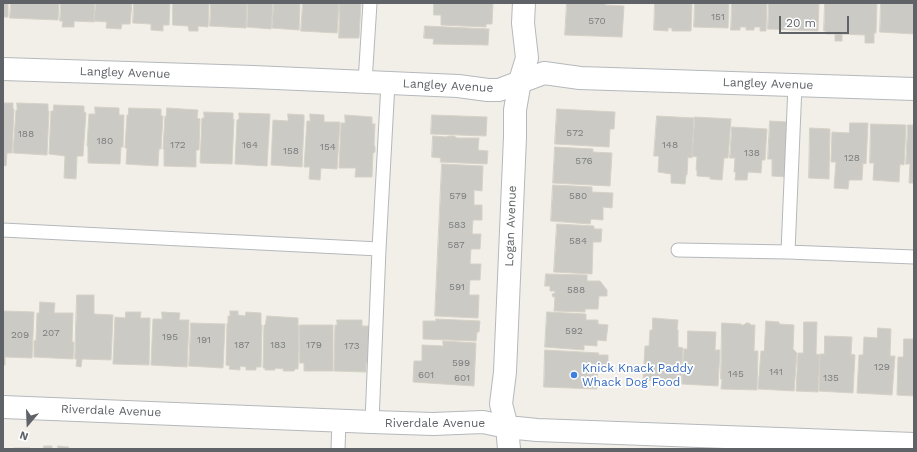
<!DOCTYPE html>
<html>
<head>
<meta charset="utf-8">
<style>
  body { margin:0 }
  #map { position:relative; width:917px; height:452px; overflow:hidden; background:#f1efe8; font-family:"Work Sans",sans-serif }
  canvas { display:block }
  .frame { position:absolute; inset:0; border:4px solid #5f6368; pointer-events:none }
  .north { position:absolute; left:8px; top:404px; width:40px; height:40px; -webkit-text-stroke:3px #fff; paint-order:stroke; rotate:199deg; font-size:11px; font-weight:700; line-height:16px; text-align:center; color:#5f6368 }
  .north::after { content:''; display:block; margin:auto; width:14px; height:18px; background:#5f6368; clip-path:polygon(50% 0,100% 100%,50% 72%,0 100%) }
  .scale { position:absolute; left:779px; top:16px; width:70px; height:18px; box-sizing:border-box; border:2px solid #5f6368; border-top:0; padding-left:5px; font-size:12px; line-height:14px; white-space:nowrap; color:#5f6368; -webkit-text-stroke:3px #fff; paint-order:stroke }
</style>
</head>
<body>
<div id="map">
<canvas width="917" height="452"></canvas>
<div class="frame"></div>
<div class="north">N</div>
<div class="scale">20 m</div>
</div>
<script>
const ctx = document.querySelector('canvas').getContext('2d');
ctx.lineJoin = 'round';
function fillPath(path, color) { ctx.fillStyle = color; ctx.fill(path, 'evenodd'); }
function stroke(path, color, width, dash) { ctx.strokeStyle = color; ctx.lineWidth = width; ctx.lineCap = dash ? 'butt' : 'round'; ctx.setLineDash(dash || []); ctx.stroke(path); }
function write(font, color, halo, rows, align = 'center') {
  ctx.font = font + ' "Work Sans",sans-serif'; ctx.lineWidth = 3.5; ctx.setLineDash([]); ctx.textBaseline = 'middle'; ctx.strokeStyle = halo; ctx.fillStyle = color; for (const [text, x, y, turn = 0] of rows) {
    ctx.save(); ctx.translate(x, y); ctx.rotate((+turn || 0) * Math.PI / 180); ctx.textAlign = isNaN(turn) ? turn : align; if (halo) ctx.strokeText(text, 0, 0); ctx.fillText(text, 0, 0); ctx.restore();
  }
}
const building = new Path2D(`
  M3,3h5v14h-5z
  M11,3h48l-1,17 -48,-2z
  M61,3h34l-1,19 -20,-1v6h-12l1,-6h-3z
  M96,3h36l-2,21h-8l-1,5 -15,-1 1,-6 -13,-1z
  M134,3h36l-1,22h-6v6l-12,-1v-6l-18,-1z
  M173,3h36l-1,24 -10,-1v5h-9l-1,-5 -15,-1z
  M211,3h36l-1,25 -36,-2z
  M248,3h25l-2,26 -24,-2z
  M274,3h26l-1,27 -27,-2z
  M303,3h36l-2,30 -36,-2z
  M340,3h21l-2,35h-20z
  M434,3h59l-1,21h-6v3l-45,-2v-10h-7z
  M567,3h38v2l19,1 -2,31 -57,-2z
  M655,3h37l-1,28h-19v-3h-4v3l-14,-1z
  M695,3h34l-1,25 -34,-1z
  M732,3h35l-1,28h-6v-4h-6v3h-8v-3h-6v3h-9z
  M769,3h50l-1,28 -50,-2z
  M825,3h52l-1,30h-2v10h-9v-8l-23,-1v7h-7v-7h-9v-3h-2z
  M881,3h33v31l-34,-2z
  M425,26l64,3 -1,16 -55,-1 1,-5 -10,-1z
  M3,103h10v6h1l-2,44h-5l-1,13 -3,-1z
  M17,103l31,1v7h1l-2,44 -34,-2 3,-43h1z
  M54,105l30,1v6l2,1 -3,43h-6l-1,23 -12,-1 1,-22 -16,-2 2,-43h2z
  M95,107l24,1v7h5l-1,32h-2l-1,17 -32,-1v-17h-1l2,-32h6z
  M129,108l32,1v7h2l-2,33h-2l-1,17 -32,-2 1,-16h-2l2,-33h1z
  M167,108l31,2 -1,8 3,1 -1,31h-3v17l-32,-1v-17h-1l2,-33h1z
  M557,109l58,3 -1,17h-4l-1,18 -54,-3z
  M204,112l29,1v7l1,-1 -2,45 -32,-1 2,-45h2z
  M239,113l31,1 -3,52 -32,-2 2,-44 2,-1z
  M288,114l16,1v7l-2,45 -31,-2 2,-45 15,1z
  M310,114l14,1v7h16l-3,47 -16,-1 -1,12 -11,-1 1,-12h-6l3,-46h3z
  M345,115l27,2v7h3l-1,21 1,2v5l-2,1 -1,24h-17l1,-9h-17l2,-45h4z
  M432,115l55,2 -1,19 -55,-2z
  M657,116l37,2 -2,40 -4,-1 -1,18h-1l-1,9 -14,-1v-9l-13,-2 1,-16h-5z
  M695,117l36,2 -3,39h-4l-2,22 -12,-1v-2l-13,-1v-6h-1l1,-13 -5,-1z
  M770,121l18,1 -2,55 -14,-1v-17h-4z
  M850,123h18l-2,41 -3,-1 -1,17h-13l-1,9 -14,-1 2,-26h-5l1,-30 17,1z
  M871,124l35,1 -2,40 -4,-1 -1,18 -26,-2 1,-17h-4z
  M908,125h6v58h-5l1,-19h-4z
  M732,127l35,2 -2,31h-3l-1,13 -13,-1 -1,8h-12l1,-8h-2l1,-14h-5z
  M810,128l20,1 -1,50 -20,-1z
  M433,136l13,1 3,-1h5l3,2h22l-1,12 10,1 -1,13 -47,-2 1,-4 -9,-1z
  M555,147l38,2v3l19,1 -2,33 -57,-3z
  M442,164l41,2 -1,25 -8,-1v15h8v15h-9l-1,14h9l-1,15h-9l-1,15h11l-1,16h-10l-1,15h10l-1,23 -43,-2z
  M553,185l39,2v5l21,1 -1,15 -9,-1v13l-12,-1 -1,5 -39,-3z
  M557,224l37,2v3h8l-1,13h-8l-1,32 -38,-2z
  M546,274l41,1v6h13l7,9v6h-8l-1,13h-13v3l-31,-1 1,-14h-2l-1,-3 3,-1v-2h-5v-5h-5z
  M77,295h17v19l19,1 -2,45 -29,-1 -1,8 -5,-1 1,-7h-2z
  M40,302l15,1 -1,10h19l-1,29h2l-1,17 -39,-2v-16l2,-1 1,-27h2z
  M3,311l31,1 -2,46 -27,-1v8h-2z
  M230,311h8v4l7,1 1,-4 15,1v12h1l-1,42h-5v3h-10v-3l-6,-1v4l-11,-1 1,-3 -4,-1 1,-42 1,1v-8h2z
  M126,312h15l-1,6h10l-1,47 -36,-1 2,-47 10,1z
  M162,312l18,1 -1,7h10l-2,47 -36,-2 2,-46h9z
  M547,312l39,2v6h12v4l10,1 -2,16 -9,-1v6l-13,-1v5l-39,-3z
  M267,316l31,2v8h1l-1,43h-3l-1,2h-11l1,-2 -9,-1v2h-10v-2h-2l1,-43h1z
  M653,318l25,2 -1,10h1v17l5,1 -2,34 -38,-2 2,-34h4l1,-16h2z
  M436,319l44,2 -1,11h-2l-1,9 -53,-2v-18h13z
  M337,320h25v6h8l-1,37h-3v9l-32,-1 1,-46h2z
  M766,321l13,1v2l15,1 -1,24 4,4 -3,38 -36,-2 3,-38h3z
  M804,322h13l-1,32 4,1 -2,37 -22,-1 2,-38h5z
  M191,323l34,1 -2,44 -34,-2z
  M722,323l19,1v1h3l2,-2h3l2,2h4l-1,26h4l-1,39 -36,-1 1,-10h-1z
  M300,325h33v46h-29v-8h-4z
  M878,328l13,1 -1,27h5l-3,39 -35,-2 2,-38h4l1,-18 13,1z
  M688,331l28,1 -1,18h5l-2,36 -36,-2 2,-35h3z
  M825,336l27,1 -1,17 4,1 -2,38 -34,-2 1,-37h4z
  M904,339h10v57l-17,-1 1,-38h5z
  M443,341l33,2 -2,43 -61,-4 1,-21h8v-16l21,1z
  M545,350l54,3 -1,2h10v12l-10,-1 -1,23 -53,-2z
  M44,446h8v3h-8z
  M58,446l11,1 -1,2h-10z
  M14,448h16v1h-16z`);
fillPath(building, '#cccac5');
stroke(building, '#d6d1c6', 1);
const service = new Path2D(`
  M365,82l5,-79
  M3,230l376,19
  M678,250l110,2 126,5
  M788,252l7,-167
  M372,422l7,-173 9,-166
  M338,449l1,-28`);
const minor = new Path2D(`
  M3,69l250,8 205,9 30,4h11l45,-17 36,5 334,11
  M3,407l369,15 61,2 50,-2 24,5 30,3 377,14
  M509,449l-2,-22 -6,-23 4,-32 10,-235v-27l5,-29 7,-23 -4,-35 1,-20`);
stroke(service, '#b5b8bc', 15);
stroke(minor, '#b5b8bc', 24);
stroke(service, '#fff', 13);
stroke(minor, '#fff', 22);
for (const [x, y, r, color] of [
  [574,375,4,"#3f7fe0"]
]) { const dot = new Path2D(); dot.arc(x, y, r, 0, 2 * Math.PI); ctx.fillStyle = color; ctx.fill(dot); stroke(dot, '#fff', 1.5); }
write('10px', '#7a7d7f', null, [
  ["151",718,17],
  ["570",597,21],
  ["572",575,133],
  ["188",26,134],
  ["180",105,141],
  ["172",178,145],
  ["164",250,145],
  ["148",670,145],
  ["154",328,147],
  ["158",291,151],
  ["138",752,153],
  ["128",852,158],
  ["576",584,161],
  ["579",458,196],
  ["580",578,196],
  ["583",457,225],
  ["584",578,241],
  ["587",456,245],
  ["591",457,287],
  ["588",576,290],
  ["592",574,331],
  ["207",51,333],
  ["209",20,335],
  ["195",170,337],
  ["191",204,340],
  ["187",242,345],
  ["183",278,345],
  ["179",314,345],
  ["173",352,346],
  ["599",461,363],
  ["129",882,367],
  ["141",776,372],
  ["145",736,374],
  ["601",426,375],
  ["601",462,378],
  ["135",831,378]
]);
write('12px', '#5f6368', '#fff', [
  ["Langley Avenue",125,73,2],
  ["Langley Avenue",768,84,2],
  ["Langley Avenue",448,86,3],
  ["Logan Avenue",511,226,-88],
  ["Riverdale Avenue",111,411,2],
  ["Riverdale Avenue",435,423]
]);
write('12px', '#366cbe', '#fff', [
  ["Knick Knack Paddy",582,368],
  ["Whack Dog Food",582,382]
], 'left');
</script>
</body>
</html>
